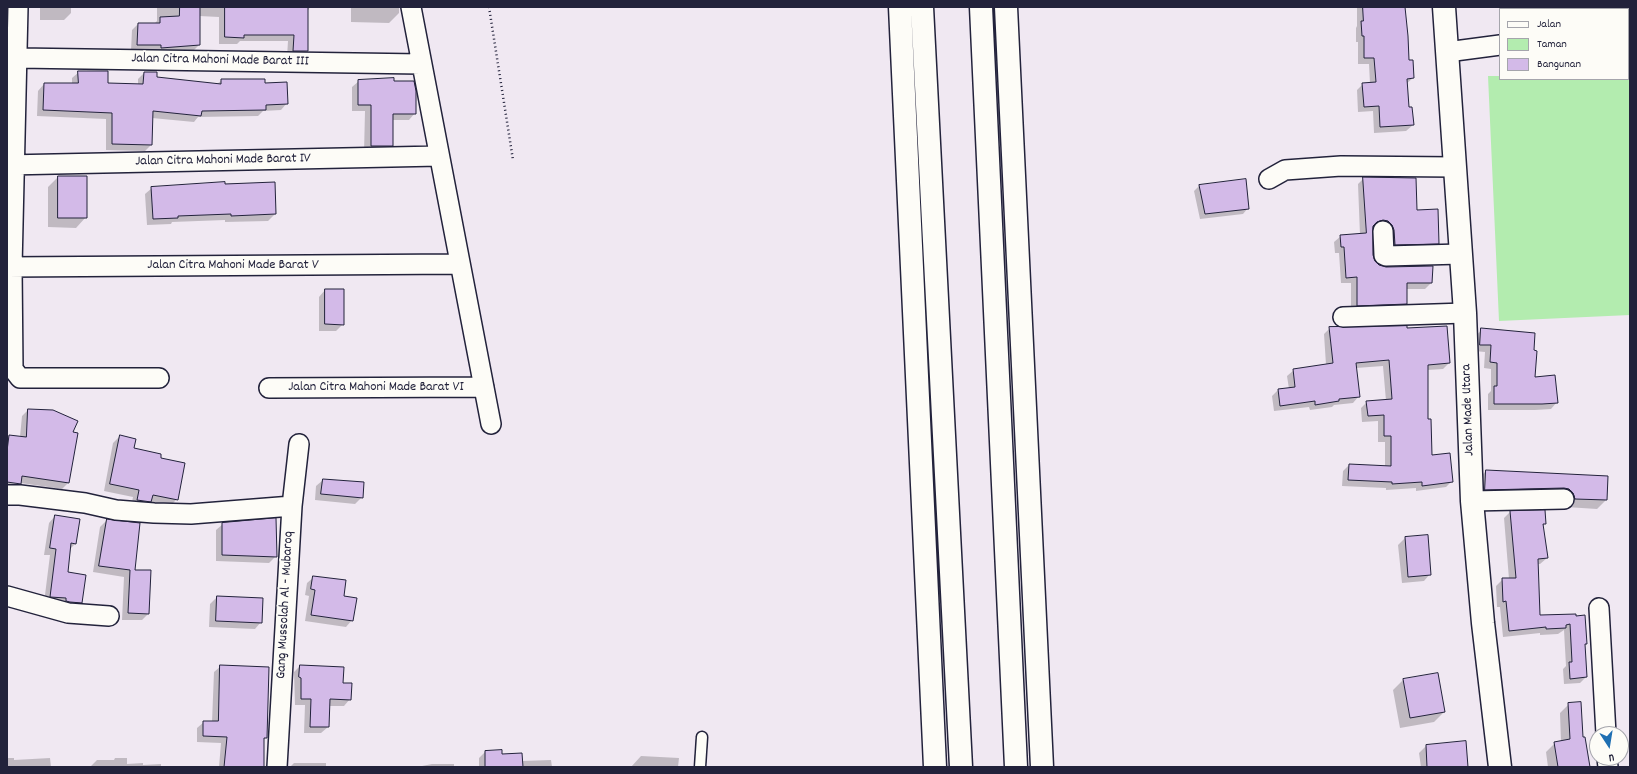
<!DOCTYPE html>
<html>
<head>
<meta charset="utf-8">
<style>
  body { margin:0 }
  #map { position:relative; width:1637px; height:774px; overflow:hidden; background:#f0e8f2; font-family:Dekko,sans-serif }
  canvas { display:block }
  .frame { position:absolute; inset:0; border:8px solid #22223b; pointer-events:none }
  .legend { position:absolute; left:1499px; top:8px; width:130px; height:72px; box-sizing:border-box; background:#fdfcf7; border:1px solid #a5a5ac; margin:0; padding:5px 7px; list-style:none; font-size:12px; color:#22223b }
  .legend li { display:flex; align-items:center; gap:8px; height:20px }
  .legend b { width:20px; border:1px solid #a5a5ac }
  .north { position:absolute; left:1589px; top:726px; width:40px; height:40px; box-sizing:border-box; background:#fdfcf7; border:1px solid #a5a5ac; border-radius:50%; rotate:168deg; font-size:11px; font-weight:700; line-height:16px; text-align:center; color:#22223b }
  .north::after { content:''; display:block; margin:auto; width:14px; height:18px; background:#1f6fb2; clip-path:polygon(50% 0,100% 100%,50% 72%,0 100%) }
</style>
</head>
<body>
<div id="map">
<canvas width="1637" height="774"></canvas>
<div class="frame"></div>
<ul class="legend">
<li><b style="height:5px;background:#fdfcf7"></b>Jalan</li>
<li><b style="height:11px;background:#b3ecaf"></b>Taman</li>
<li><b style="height:11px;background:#d3bae8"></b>Bangunan</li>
</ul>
<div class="north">U</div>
</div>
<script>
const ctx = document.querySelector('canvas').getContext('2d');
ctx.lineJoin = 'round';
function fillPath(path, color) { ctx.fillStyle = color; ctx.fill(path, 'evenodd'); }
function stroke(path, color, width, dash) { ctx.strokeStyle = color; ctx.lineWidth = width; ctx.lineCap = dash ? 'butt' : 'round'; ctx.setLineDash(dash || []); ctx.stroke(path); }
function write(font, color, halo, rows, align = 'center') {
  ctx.font = font + ' Dekko,sans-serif'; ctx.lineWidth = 3.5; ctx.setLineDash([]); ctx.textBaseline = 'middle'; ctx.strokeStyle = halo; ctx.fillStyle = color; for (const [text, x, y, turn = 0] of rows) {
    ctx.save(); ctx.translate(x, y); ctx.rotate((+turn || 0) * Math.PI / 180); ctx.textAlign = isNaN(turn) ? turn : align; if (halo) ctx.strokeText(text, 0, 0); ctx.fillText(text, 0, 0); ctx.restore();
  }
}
fillPath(new Path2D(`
  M1630,69v246l-131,6 -11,-245h12v3h128v-9z`), '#b3ecaf');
fillPath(new Path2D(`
  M40,7h31v6l-7,7h-24z
  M157,7h153l-3,5v38l-7,7h-13l1,-16h-48l-3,3h-18v-27l-20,-1v29l-6,6h-62l1,-21 6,-6h16l3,-3z
  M351,7h48v6l-10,10 -38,-1z
  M1357,7h47l4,54 5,17 -7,6 2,24 5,17 -7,6 -32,2 -1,-22 -15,1 -1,-22 6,-6h7l-1,-20h-11v-22h-2v-14l1,-2z
  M1577,7h33v2h-33z
  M79,72l28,12 31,1v-6l6,-6 12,5 61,6 5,-4 42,5 23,18 -6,7 -18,1 -5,5 -60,1 -4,5 -42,-4 -1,27 -6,6 -39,-1v-31l-69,-3 1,-25 6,-7h28v-6z
  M359,81l34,1 22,31 -6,7h-17v26l-7,6 -21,1 1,-42h-13v-24z
  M58,177l28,40 -10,11 -28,-1v-40z
  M1364,178l52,33 22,32 -7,6 -42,1 -13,-24 -4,1v29l2,6 5,4 7,2 46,-1 -1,16 -6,6h-19v14l-6,7 -49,1v-28h-10l-2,-30h-4l-1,-11 7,-6 19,-1 -2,-51z
  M274,183l1,31 -7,7 -43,1v-2l-53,2 -1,2 -24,1 -2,-31 7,-6 53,-4z
  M1199,186l49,22 -5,6 -43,5 -6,-28z
  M325,290l18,34 -7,7h-17v-34z
  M1330,328l76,1 43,34 -6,6 -16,1v50l4,36 21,25 -6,6 -30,4v-3l-30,2v-2l-44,-2 1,-15 6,-6 36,2v-25h-7v-21l-16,1 -1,-14 6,-6 19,-1 -3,-35 -27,2 3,28 -6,7 -19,2 -2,2 -22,3 -1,-3 -35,4 -2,-15 6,-6 11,-1 -2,-13 7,-6 32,-5 -2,-31z
  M1482,330l52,48 23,24 -6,7 -16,1h-47v-16l3,-3v-22l-7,-1 1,-16 -11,-1 1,-15z
  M28,410l44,23 -4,50 -6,6 -41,-6 -7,7 -7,-1v-53l13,1 2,-21z
  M120,436l13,13 26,10 18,40 -7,7 -20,-4 -6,6 -13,-1 2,-10 -29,-6 9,-48z
  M1486,471l121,5 -1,24 -9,9 -31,-2 -89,-9v-18z
  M323,480l40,3 -1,14 -7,7 -40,-4 1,-14z
  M1544,511l1,12 -2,3 4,32 -7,6h-3l2,52 36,-1 11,29 -2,2 2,31 -6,6 -16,1 -1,-15 3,-3 -2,-36 -6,4 -18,1v-2l-37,4 -3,-30h-3l-1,-21 7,-7h6l-5,-61 6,-6z
  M55,516l20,28 -5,5 -3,24 14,29 -7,7 -30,-6 6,-48h-6l5,-32z
  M107,520l27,51 14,43 -6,6h-20l2,-43 -31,-5 7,-45z
  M223,524l53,32 -7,7 -53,-2v-31z
  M1427,536l3,38 -6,7 -22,2 -4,-38 7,-7z
  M314,577l29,20 9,23 -6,7 -41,-6 4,-25 -4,-1 2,-12z
  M217,597l44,25 -6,7 -46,-2 1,-23z
  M221,666l45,71 -3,3v26l2,1h-46l2,-24 -24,-1v-14l7,-6h8l2,-50z
  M300,666l42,18 8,15 -6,7h-16v21l-7,6h-17l1,-28h-10l-1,-33z
  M1403,680l41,32 -10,10 -34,6 -7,-38z
  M1569,704l13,34 7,29h-41l-2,-15 9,-9 6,-1 -1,-29z
  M1465,742l3,25h-47l-2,-14 7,-7z
  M501,751v4l21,6 29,-1 1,7h-73v-9l6,-6z
  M641,756l38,2 -1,9h-47z
  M7,758h7v2l36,-2 1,9h-44z
  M115,758h12v6l16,-1v2l18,-1v3h-71l7,-7h17z
  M294,763h32v4h-36z
  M432,764h22v3h-37z`), '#0003');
const building = new Path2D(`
  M180,7h20v38l-39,3v-3h-24l1,-22h22v-6l19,-1z
  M225,7h83v44h-15l1,-16h-50v3l-19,-1z
  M1363,7h42l3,29 1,24h4l1,18 -7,1 2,28h3l2,18 -34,2 -1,-21 -15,1 -2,-24 14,-1 -2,-24h-10v-22h-2l-1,-15h2z
  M78,71h30v12l35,1 1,-12h13v5l64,7v-5h44v4l22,-1 1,22 -22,1v5l-64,1 -1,5 -48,-5 -1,34 -40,-1v-31l-69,-3 1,-27h34z
  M394,78v3h20l2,10v23h-23v32h-22v-41h-13v-25z
  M58,176h29v42h-29z
  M1363,177l53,1 1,32 21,-1 1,35 -44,1 -1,-15 -2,-5 -4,-4 -5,-1 -6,2 -4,4v29l2,6 4,4 7,2 47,-1 -1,17h-25v21l-50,2v-29l-11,1 -2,-31h-3l-1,-12 26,-2z
  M1246,179l3,30 -44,5 -6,-29z
  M225,182v2l50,-2 1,32 -45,2v-2l-53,2v2l-25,1 -2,-32z
  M325,289h19v36l-19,-1z
  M1407,326v2l40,-2 3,37 -22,2v54h3l1,36 18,-2 3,29 -31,4v-4l-30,2v-2l-44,-2 1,-16 42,2v-30h-7v-21l-16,1 -2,-15 26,-2 -3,-39 -33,3 4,34 -21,2v2l-24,4v-4l-35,5 -2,-17 17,-2 -2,-18 40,-6 -4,-36z
  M1481,328l54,5 -1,17 3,1 -2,26 20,-2 3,28 -16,1h-48v-18h3v-23l-7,-1 1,-17h-11z
  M28,409l25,1 25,11 -5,11 5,1 -9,50 -47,-7 -1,8 -14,-2v-31l2,-16 17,2z
  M120,435l16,4 -2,9 27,6v4l24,5 -7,37 -25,-5 -2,7 -14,-2 2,-10 -29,-6z
  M1486,470l122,6 -1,24 -32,-1 -2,-6 -4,-4 -5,-1 -79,2z
  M323,479l41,3 -1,16 -42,-4z
  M1545,510l1,14h-3l5,34 -10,1 2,56 36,-1v2l9,-1 2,29h-2l2,33 -17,2 -1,-17h3l-2,-38 -4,1v3l-20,1v-2l-37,4 -3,-30 -3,1 -1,-24h14l-6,-67z
  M55,515l25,4 -4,25 -5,-1 -3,29 18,3 -4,28 -12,-1 -4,-1v-3l-16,-1 6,-48 -6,-1z
  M276,518l1,39 -55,-2v-32z
  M107,519l33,4 -5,47h16l-2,44 -21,-1 2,-43 -31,-4z
  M1428,535l3,40 -23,2 -3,-40z
  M313,576l33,4 -2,16 13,2 -4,23 -42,-6 4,-25 -4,-1z
  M217,596l46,2 -1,25 -46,-2z
  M220,665l49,2 -2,71h-3v29h-40l3,-30 -24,-1v-15h15z
  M300,665l44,2 -1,16h9l-1,17 -21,-1 -1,28h-19l1,-28h-10v-21l-2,-1z
  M1438,673l7,39 -35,6 -7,-39z
  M1581,702l2,35h2l5,30h-32l-4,-25 16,-3 -2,-36z
  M1466,741l2,26h-41l-1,-22z
  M502,750v4l20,-1 1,14h-38v-16z`);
fillPath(building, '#d3bae8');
stroke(building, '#22223b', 1);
const lane = new Path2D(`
  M700,767l2,-30`);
const street = new Path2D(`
  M18,7l-6,260 1,102 7,9h139
  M411,7l80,417
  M1628,29l2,-1
  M1447,52l53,-7
  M18,58l403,6
  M7,165l432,-9
  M1269,179l16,-9 56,-4 114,1
  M1383,231l1,24 2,1 75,-2
  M7,267l453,-3
  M1343,317l122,-4
  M269,388l215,-1
  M7,495h13l65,8 31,7 38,3 37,1 101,-8
  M1472,501l92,-2
  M7,596l61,17 41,3
  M1599,608l7,126
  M1607,758l1,9
  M277,767l15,-261 7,-62`);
const secondary = new Path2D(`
  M900,7l35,760
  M922,7l39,760
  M981,7l35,760
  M1006,7l36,760
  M1444,7l21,306 7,188 11,122 17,144`);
stroke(lane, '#22223b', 13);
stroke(street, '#22223b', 22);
stroke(secondary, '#22223b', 25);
stroke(new Path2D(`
  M489,7l24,153`), '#22223b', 2.5, [1, 3]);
stroke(lane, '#fdfcf7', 10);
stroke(street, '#fdfcf7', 19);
stroke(secondary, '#fdfcf7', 22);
write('14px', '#22223b', '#fdfcf7', [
  ["Jalan Citra Mahoni Made Barat III",220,61,1],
  ["Jalan Citra Mahoni Made Barat IV",223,161,-1],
  ["Jalan Citra Mahoni Made Barat V",233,266],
  ["Jalan Citra Mahoni Made Barat VI",376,388],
  ["Jalan Made Utara",1469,410,-92],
  ["Gang Mussolah Al - Mubaroq",286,605,-87]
]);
</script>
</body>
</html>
